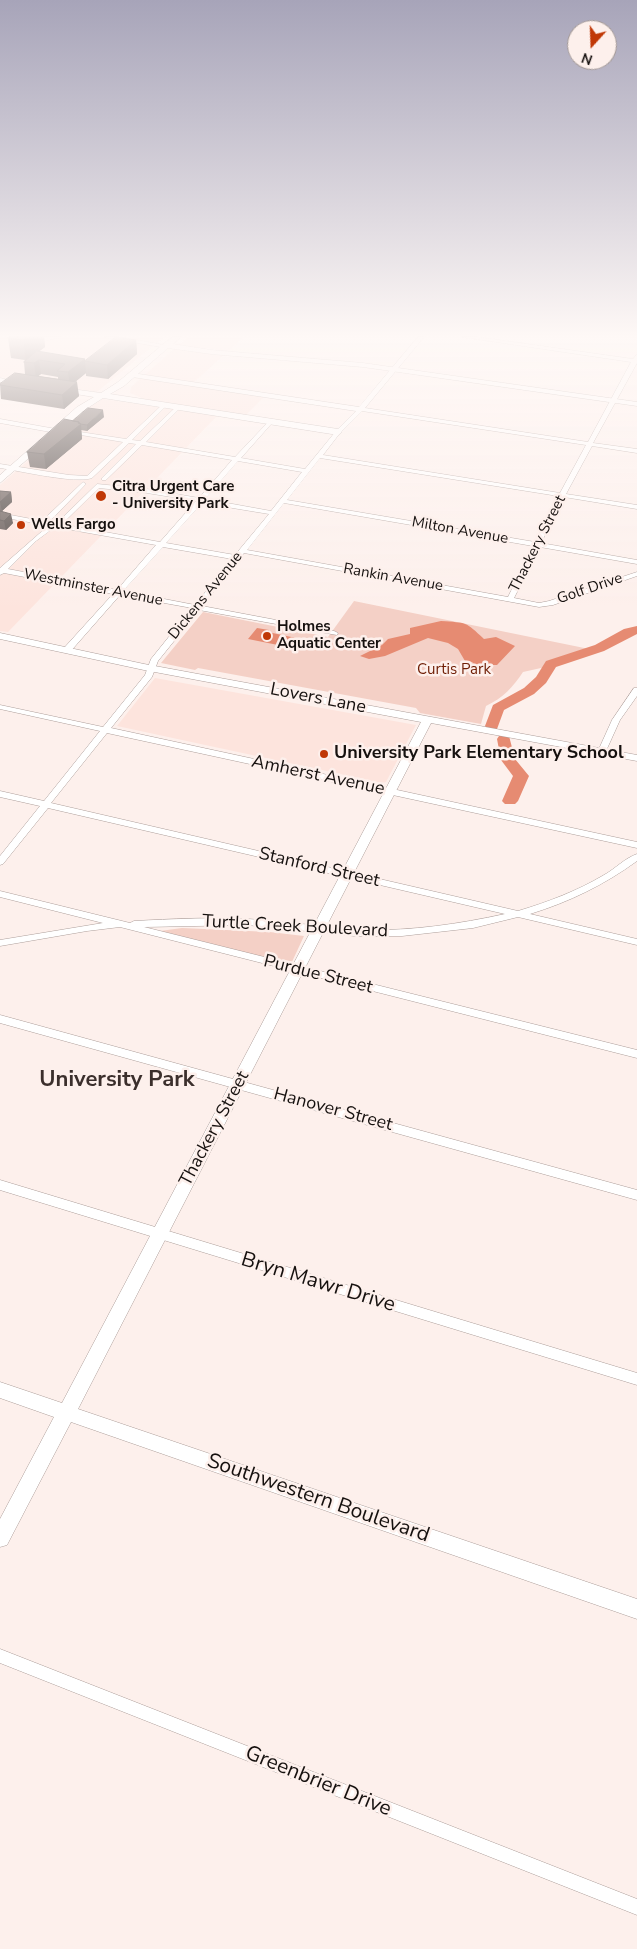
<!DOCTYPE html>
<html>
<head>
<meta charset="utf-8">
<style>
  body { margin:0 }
  #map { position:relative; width:637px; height:1949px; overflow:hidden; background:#fdf0ec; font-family:"Nunito Sans",sans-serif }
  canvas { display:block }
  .north { position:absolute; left:567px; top:20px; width:50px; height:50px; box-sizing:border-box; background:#fdf0ec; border:1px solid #a19794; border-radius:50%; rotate:200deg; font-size:14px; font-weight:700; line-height:20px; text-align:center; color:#16110f }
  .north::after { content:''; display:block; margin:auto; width:18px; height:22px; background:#c03806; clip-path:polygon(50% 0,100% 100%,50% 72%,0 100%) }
</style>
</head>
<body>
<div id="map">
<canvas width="637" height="1949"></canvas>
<div class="north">N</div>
</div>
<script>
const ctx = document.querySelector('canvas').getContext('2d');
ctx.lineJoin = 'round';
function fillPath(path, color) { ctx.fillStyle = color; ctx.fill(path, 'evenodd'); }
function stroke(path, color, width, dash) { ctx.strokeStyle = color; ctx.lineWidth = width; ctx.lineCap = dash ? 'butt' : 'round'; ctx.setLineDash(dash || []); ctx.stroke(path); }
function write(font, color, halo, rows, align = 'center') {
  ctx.font = font + ' "Nunito Sans",sans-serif'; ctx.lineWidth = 5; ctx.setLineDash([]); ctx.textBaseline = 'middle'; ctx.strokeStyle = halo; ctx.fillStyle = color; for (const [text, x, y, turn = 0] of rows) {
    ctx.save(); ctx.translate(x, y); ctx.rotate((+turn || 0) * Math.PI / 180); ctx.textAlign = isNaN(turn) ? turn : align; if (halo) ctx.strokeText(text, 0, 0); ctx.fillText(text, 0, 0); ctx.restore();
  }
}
fillPath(new Path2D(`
  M0,337h164l-67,55 -97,-15z
  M188,337h55l-14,14 -50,-6z
  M174,349l50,6 -33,30 73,12 -18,18 -100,-15 -16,-7 1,-6z
  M103,399l115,16 -210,217 -8,-1v-146l91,-79z
  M155,678l261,47 -30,57 -4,1 -265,-57z`), '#fde4dd');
fillPath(new Path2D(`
  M354,601l245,50 -40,13 -36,8c-10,15 -20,26 -37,34l-5,18 -61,-11 -4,-5 -218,-40 -3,2 -34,-7 42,-51 125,25z
  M182,928l88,4 34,4 -13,28 -131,-33z`), '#f4d0c6');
fillPath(new Path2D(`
  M441,621c26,2 24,0 43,18l12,-2 19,9 -18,19h-22l-3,-3 -7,-1 -7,-12 -10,-6 -20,-5 -43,18 -16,3 -9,-3 22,-11 6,-6 22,-5v-6z
  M257,628l12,2 -1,2 42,9 -7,9 -55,-11z`), '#e68b72');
fillPath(new Path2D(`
  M637,626v8l-33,17 -48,16 -10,16 -12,11 -30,16 -7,19h-10l-2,-3 8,-21 31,-17 12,-11 10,-16 49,-16 29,-16z
  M504,735l5,1 6,23 14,17 -11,25 -3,3h-10l-3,-3 11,-25 -12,-16 -4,-21 2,-3z`), '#e68b72');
const street = new Path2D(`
  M19,337h42l-17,4z
  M104,337h15l51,9 -3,2z
  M418,337h6l-59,71 223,34 43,-80 -169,-25h16l155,22 4,-5v9l-44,80 44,6v4l-45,-7 -26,48 71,11v4l-73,-12 -23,46 96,17v4l-97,-17 -26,51 25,5 10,-2 88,-29v4l-84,29 -14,2 -295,-54 -42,53 132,25 4,2 -1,2 -138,-25 -41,51 -6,16 -41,51 526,114v6l-530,-115 -56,70 467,108c30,-9 59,-20 86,-36 11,-6 21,-17 33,-21v7c-33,24 -68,41 -107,53l107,25v6l-119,-28 -45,11 -71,8h-47l-108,-11 -103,2 493,123v8l-517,-131 -33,4 -87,15v-6l103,-17 -103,-26v-6l130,32 4,-2c38,-2 76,-4 114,-2 39,2 78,9 117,11 47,1 94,-6 140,-16l-457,-106 -45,56 -3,1v-9l40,-50 -40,-9v-6l44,10 56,-70 -100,-22v-4l103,22 42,-52 6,-16 41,-51 -72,-13 -50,57h-6v-4l49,-54 -109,-21 -4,2v-7l48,-42 -5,2 -2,-1 -1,-3 -40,-7v-4l42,8 41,-39 3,2 -1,1 -36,37h3l8,-2 37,-36 50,5 52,9 33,-38 -90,-15 -36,35h-4v-2l34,-34 -7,-1 -37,35c-17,6 -71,-7 -92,-10v-4l69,11 18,1 36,-34 -54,-9 -2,-1v-2l59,9 38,-36 3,2 -35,35 8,1 38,-36 3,2 -35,35 89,15 36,-38 2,1v2l-32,36 64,11 31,-38 20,-20 -224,-34 -3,-2 3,-2 227,34zM362,411l224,34 -26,48 -237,-38 17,-22zM320,458l238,38 -23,46 -248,-42zM238,461l64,11 -31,39 -66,-12zM99,488l48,5 49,8 -36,41 -99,-18 3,-2zM202,503l67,11 -34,41 -69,-12zM284,503l249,43 -25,51 -261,-47zM55,527l101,18 -39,45 -109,-21 28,-28zM163,547l69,12 -37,46 -72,-14z
  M0,419l56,10 3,2 -3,2 -56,-10z
  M634,688h3v8l-17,24 -14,31 -4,3 -3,-1 -1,-2 14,-31z
  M0,1015l637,175v10l-637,-177z
  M0,1180l637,193v12l-637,-195z
  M0,1649l637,250v16l-637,-252z`);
const secondary = new Path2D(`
  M172,337h9l-8,7 38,6 152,13 274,39v4l-274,-39 -152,-13 -43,-6 -44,38 -14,8 228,35 4,3 -4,3 -235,-37 -20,13 -83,72v-8l77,-68 17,-10 -37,-6v-4l44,6 17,-11z
  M0,378l28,6 -4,2 -24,-4z
  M0,633l144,31 493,91v6l-206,-38 -353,686 559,190v20l-566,-197 -64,123 -7,2v-28l54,-102 -54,-19v-16l62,21 359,-681 -277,-52 -144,-31z`);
stroke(street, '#ad9e9a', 1);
stroke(secondary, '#ad9e9a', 1);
fillPath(street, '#fff');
fillPath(secondary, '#fff');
fillPath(new Path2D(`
  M44,337l1,10 -7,5 47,7v2l51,-21 1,14 -29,25 -22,-3v-3l-11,9 4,14 -15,13 -63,-10 -1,-15 25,-10 -1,-12 1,-2 -14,-2 -3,-20zM41,374l17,3v2l-20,-3z
  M104,417l-17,14 -6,-1 1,9 -36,30 -16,-2 -3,-15 46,-31z
  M0,491l11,1 1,10 -10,9 11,12 -7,7 -6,-1z`), '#554a47');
fillPath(new Path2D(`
  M28,337h16l1,10 -19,14 -3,-21z
  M136,340l1,14 -29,25 -1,-14z
  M85,359v3v-1l1,12 -16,13 -2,-14z
  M39,360l2,14 -5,4 -2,-15z
  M77,382l2,14 -15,13 -2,-14z
  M103,410l1,7 -17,14v-6z
  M79,422l2,2 1,15 -36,30 -2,-15z
  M11,492l1,10 -10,9 -2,-9z
  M11,514l2,9 -7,7 -2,-9z`), '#453c39');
const building = new Path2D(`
  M9,337h19l-5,3 -15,-2z
  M116,337l20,3 -29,25 -22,-4z
  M37,351l48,8 -17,13 -11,-1 8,-7 -26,-4 -5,3 -10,-1z
  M15,373l62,9 -15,13 -62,-10v-1z
  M88,408l15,2 -16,15 -7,-1 -1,-2 -6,-1z
  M64,419l15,3 -1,1 3,1 -37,30 -17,-2z
  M0,491l11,1 -11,10z
  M0,511l11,3 -7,7 -4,-1z`);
fillPath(building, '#635652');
stroke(building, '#453c39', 1);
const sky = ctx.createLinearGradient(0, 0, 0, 610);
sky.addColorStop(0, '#a7a4b9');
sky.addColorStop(0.55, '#fef8f6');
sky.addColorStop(1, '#fef8f600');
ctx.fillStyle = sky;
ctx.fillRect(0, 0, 637, 610);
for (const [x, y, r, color] of [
  [101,496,6,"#c03806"],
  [21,525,5,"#c03806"],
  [267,636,5,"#c03806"],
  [324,754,5,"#c03806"]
]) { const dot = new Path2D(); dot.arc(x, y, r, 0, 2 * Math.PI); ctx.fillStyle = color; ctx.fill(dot); stroke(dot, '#fdf0ec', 2); }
write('bold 15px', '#16110f', '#fdf0ec', [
  ["Citra Urgent Care",112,487],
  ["- University Park",112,504],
  ["Wells Fargo",31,525],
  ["Holmes",277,627],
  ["Aquatic Center",277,644]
], 'left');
write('15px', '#16110f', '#fdf0ec', [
  ["Milton Avenue",460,531,10],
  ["Thackery Street",538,544,-63],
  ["Rankin Avenue",393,578,10],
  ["Westminster Avenue",93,588,11],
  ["Golf Drive",590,589,-19],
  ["Dickens Avenue",206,596,-51]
]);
write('15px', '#6f1e05', '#fdf0ec', [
  ["Curtis Park",454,670]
]);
write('18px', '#16110f', '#fdf0ec', [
  ["Lovers Lane",318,699,11],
  ["Amherst Avenue",318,776,12],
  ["Stanford Street",319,868,13],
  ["Turtle Creek Boulevard",295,927,3],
  ["Purdue Street",318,975,14],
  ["Hanover Street",333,1110,15],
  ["Thackery Street",215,1129,-62]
]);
write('bold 18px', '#16110f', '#fdf0ec', [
  ["University Park Elementary School",334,754]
], 'left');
write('21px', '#16110f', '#fdf0ec', [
  ["Bryn Mawr Drive",318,1283,17],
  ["Southwestern Boulevard",318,1499,19],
  ["Greenbrier Drive",318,1782,22]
]);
write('bold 22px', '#3b2f2c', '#fdf0ec', [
  ["University Park",117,1081]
]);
</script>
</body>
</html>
